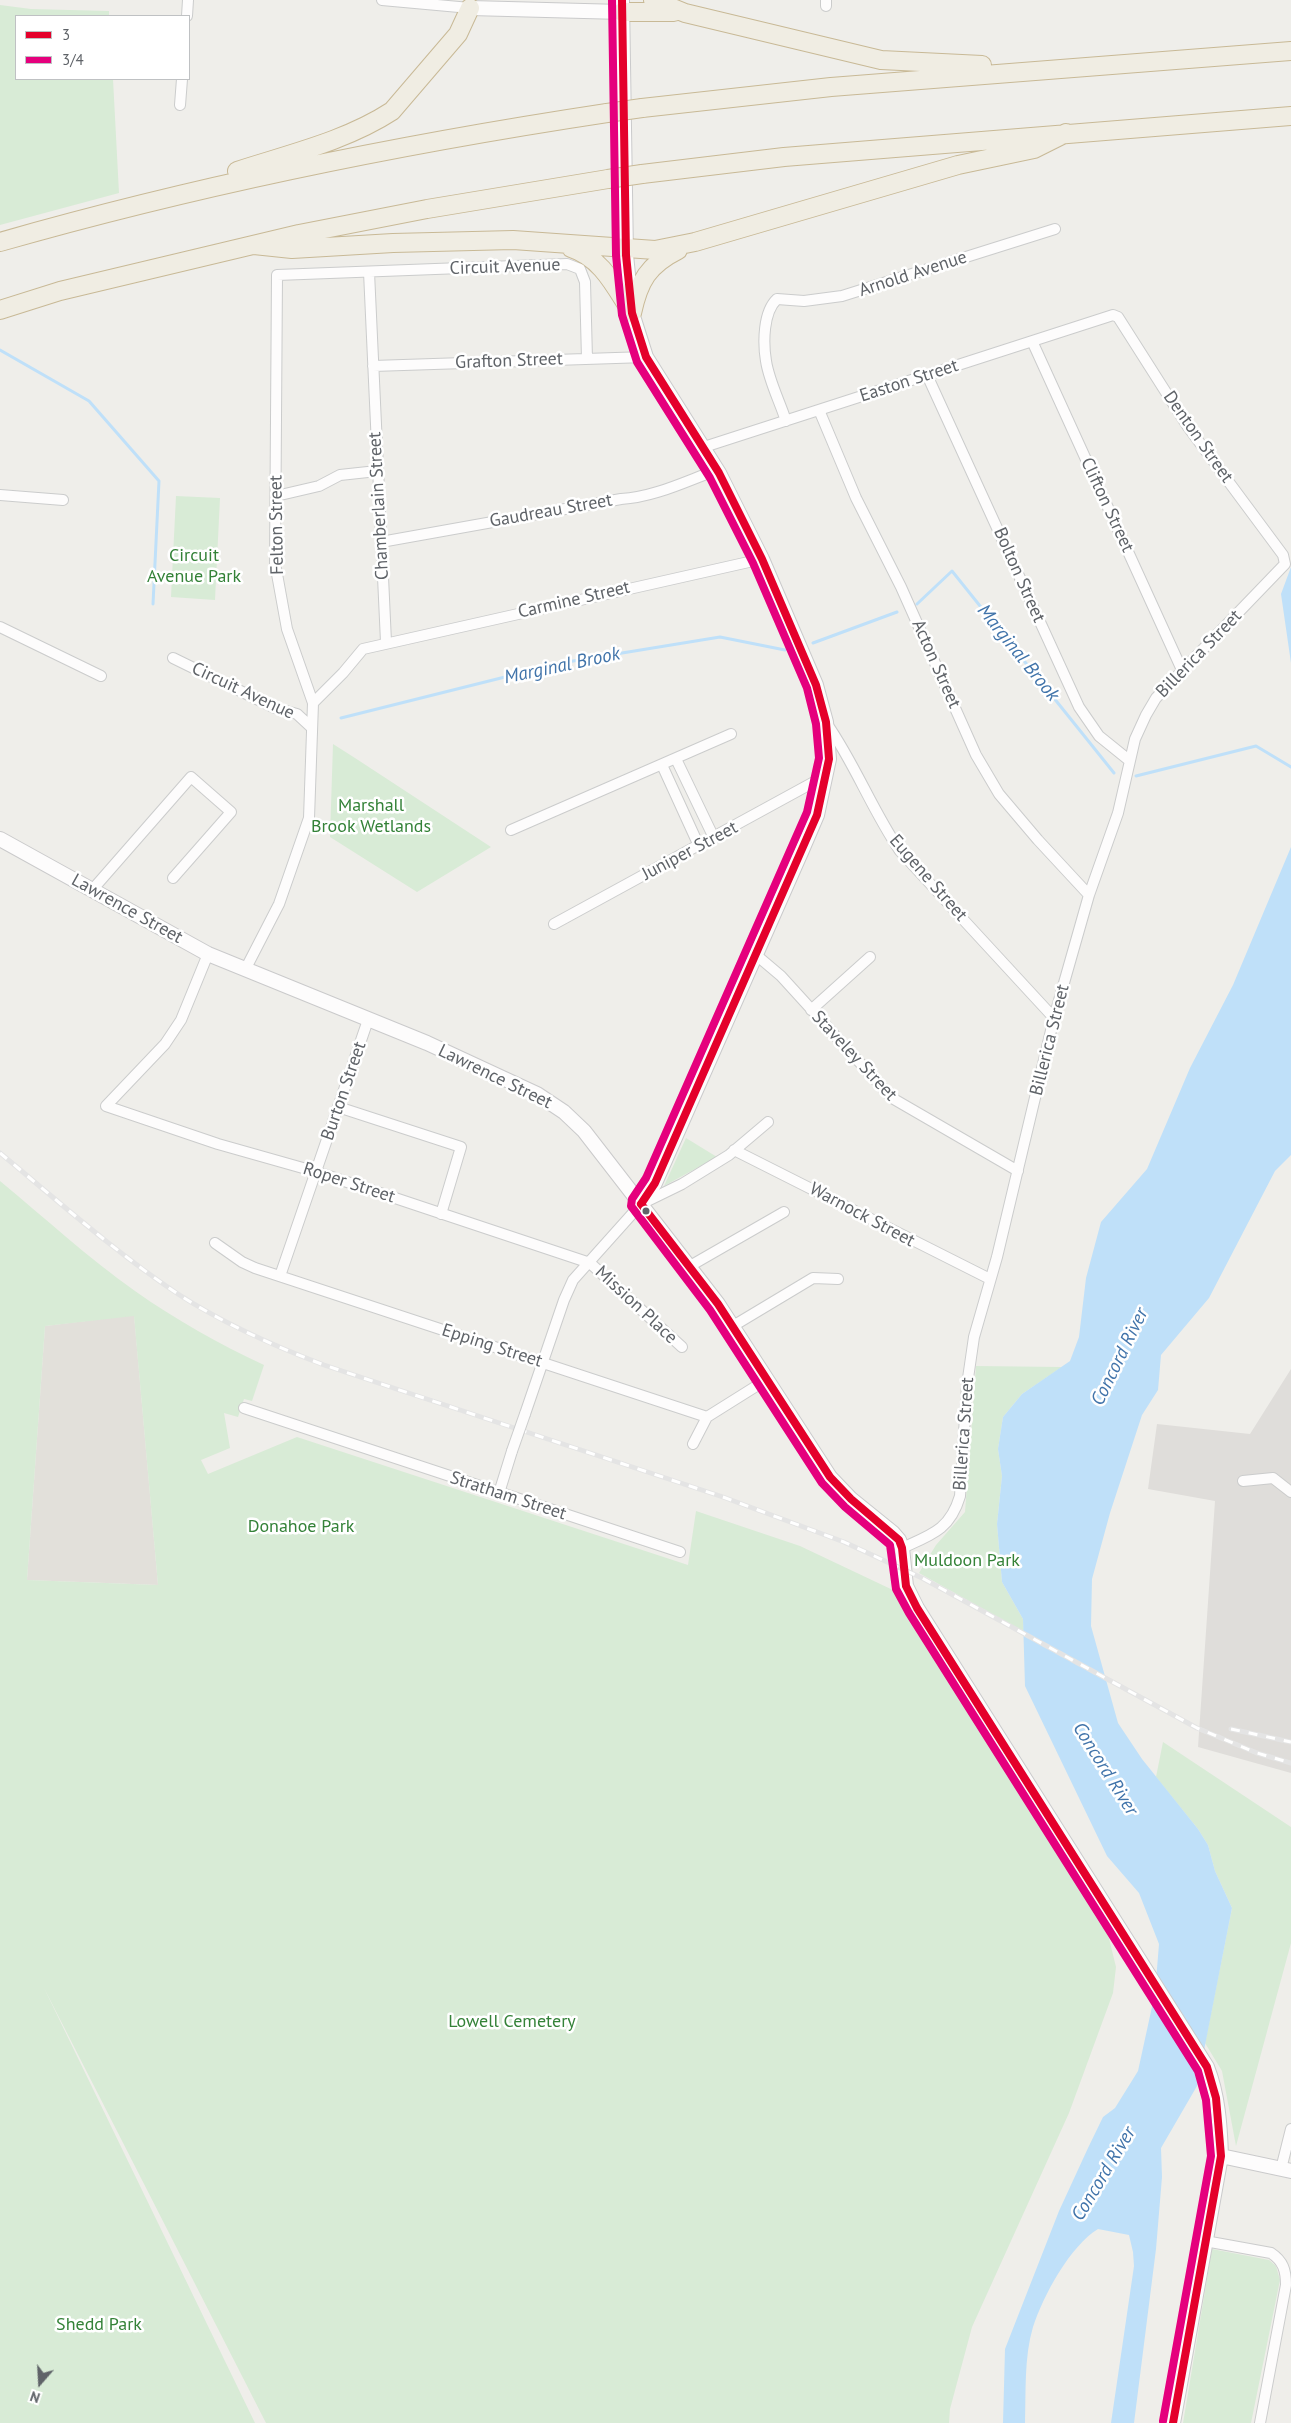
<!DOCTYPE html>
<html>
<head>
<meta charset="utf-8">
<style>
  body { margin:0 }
  #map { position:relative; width:1291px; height:2423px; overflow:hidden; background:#efeeea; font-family:"PT Sans",sans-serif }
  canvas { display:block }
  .legend { position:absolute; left:15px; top:15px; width:175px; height:65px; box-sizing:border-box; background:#fff; border:1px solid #bfc1c3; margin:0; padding:6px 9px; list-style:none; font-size:15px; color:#5f6368 }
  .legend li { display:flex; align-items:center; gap:10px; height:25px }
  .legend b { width:25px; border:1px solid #bfc1c3 }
  .north { position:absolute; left:15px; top:2358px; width:50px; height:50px; -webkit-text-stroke:4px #fff; paint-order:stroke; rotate:199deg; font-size:14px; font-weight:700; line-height:20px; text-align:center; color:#5f6368 }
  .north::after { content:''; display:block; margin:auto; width:18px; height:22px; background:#5f6368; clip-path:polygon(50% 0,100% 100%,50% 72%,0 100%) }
</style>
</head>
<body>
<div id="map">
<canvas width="1291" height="2423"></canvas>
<ul class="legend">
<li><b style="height:6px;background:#e4002b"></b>3</li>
<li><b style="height:6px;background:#e5007d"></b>3/4</li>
</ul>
<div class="north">N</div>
</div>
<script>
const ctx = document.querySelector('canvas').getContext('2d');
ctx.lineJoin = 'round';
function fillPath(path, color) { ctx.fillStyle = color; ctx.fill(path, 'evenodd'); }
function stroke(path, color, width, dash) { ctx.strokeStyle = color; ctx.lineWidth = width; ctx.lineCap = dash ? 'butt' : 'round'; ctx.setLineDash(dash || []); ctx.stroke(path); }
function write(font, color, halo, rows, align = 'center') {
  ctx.font = font + ' "PT Sans",sans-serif'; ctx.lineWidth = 5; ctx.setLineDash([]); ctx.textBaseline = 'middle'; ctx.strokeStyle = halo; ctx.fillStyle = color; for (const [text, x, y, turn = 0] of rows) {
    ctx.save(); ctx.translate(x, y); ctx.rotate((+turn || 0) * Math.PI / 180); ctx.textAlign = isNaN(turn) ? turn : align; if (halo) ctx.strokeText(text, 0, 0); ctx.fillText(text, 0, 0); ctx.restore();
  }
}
fillPath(new Path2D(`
  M1291,1369v404l-93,-26 17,-246 -67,-12 9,-65 93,10z`), '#dfddda');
fillPath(new Path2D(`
  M134,1315l24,270 -131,-5 18,-254z`), '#e2e0da');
fillPath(new Path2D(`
  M0,5l31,4 78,2v5h-93v63h97l6,114 -119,32z
  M176,496l44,2 -5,102 -44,-3z
  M333,744l22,14 136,89 -74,45 -87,-55z
  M686,1138l31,19 -53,29z
  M0,1181c45,37 88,77 135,110 41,29 84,53 129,74l-12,36 -8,-2 -6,18 -14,-4 6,35 -29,12 7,14 89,-37 391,128 8,-54 104,35 95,45 211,335 10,41 -3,26 -44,120 -97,214 -22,82 -1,14h-683l-222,-435 211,435h-255zM134,1316l24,269 -131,-5 18,-254z
  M976,1366l86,1 -40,27 -19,23 -5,32 4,27 -5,48 5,58 21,37 1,13 -105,-59 17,-28 29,-33z
  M1163,1742l128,85v116l-55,203 -14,-75 -17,-28 27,-135 -17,-37 -7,-26 -10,-16 -42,-52z
  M1212,2249l57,11 7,6 4,14 -29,143h-68z`), '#d8ebd6');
fillPath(new Path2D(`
  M1291,567v96l-10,-69z
  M1291,847v308l-16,16 -66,127 -48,57 -3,35 -16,25 -32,98 -18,66 -1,47 27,97 24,36 56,70 10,16 7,26 17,37 -35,178 -36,62 1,29 -6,72 -22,174h-23l23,-157 -1,-14 -4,-17 -31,-6c-28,17 -55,67 -65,98 -9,30 -7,65 -8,96h-22l2,-74 54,-138 29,-63 15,-31 12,-9 23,-37 17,-78 4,-49 -20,-51 -32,-37 -82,-170 -2,-67 -21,-37 -5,-58 5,-48 -4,-27 5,-32 19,-23 48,-33 9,-24 7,-59 15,-56 46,-53 43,-101 43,-83z`), '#bfe0f9');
stroke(new Path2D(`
  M0,350l89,51 70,80 -6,123
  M917,604l35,-33 162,202
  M813,643l84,-31
  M341,718l220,-55 159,-26 65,13
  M1136,776l120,-30 35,21`), '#bfe0f9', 3);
const street = new Path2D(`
  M382,0l88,8
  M826,6v-6
  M187,16l1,-16
  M180,105l2,-26
  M369,272l17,370
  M1032,341l150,329
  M373,366l273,-9
  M927,375l152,332 20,29 31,25
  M819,410l37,88 45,89 75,168 23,39 39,46 51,55
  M786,421c-6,-19 -17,-40 -20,-60 -3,-18 -3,-49 11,-62l27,2 38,-5 213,-67
  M704,447l409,-132 5,2 70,110 95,128 2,9 -129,134 -10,17 -11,24 -17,74 -29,82 -35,123 -57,239 -23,80 -7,48 -7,111c-10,34 -29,39 -58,52
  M0,495l63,5
  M276,496l43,-10 21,-11 37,-4
  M381,542l240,-43c34,-2 65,-18 96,-29
  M0,627l101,49
  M173,658l102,50 22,6 14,13
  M313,703l30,-30 20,-24 399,-90
  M827,724c28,40 45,86 73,127l154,167
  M676,759l38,79
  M662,765l37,81
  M511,830l220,-96
  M93,889l98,-112 40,35 -58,66
  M554,924l271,-148
  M208,954l-27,66 -16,24 -59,62 112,38 99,28 273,91 92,84
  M755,954l26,22 111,122 126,73
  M245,970l34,-66 30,-86 4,-115 -26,-74 -12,-66 2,-288 290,-11 13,5 5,13 2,77
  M811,1010l59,-53
  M338,1107l123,40 -20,67
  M734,1150l256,129
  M215,1243l27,19 13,6 452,149 59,-37
  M690,1266l94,-54
  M280,1276l88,-256
  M733,1326l80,-48 25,1
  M244,1408l436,144
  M525,1414l39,-114 9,-20 68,-76 41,-20 47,-29 39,-33
  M693,1444l14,-27
  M1243,1481l30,-3 18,14
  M499,1493l13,-42
  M1281,2169l10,-40
  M1205,2241l66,12c12,8 15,17 15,32l-26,138`);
const secondary = new Path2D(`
  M622,0l4,255 6,58 14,44 73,116 43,86 54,126 10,37 3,37 -12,56 -15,35 -147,333 -14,21
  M470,8l152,4
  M0,839l208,115 219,89 110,51 27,18 20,19 134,173 112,173 21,22 42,34 6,7 3,8 4,38 11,22 290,459c11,28 13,58 14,89l-48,267
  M1221,2156l70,15`);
const highway = new Path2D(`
  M653,0l32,13 196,47 101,5
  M622,12h52
  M642,108l189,-21 460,-36
  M237,171c52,-17 109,-30 155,-60l66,-77 12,-26
  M642,174l142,-17 507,-41
  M0,242c199,-57 402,-98 607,-129
  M254,245l38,4 101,-6 120,-3 142,10 40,-8 263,-77 76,-16 32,-16
  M571,248c31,10 44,39 61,65
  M0,310l60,-19 239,-57 128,-25 181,-30
  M632,313c7,-32 16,-48 46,-63`);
stroke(street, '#cbcccc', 12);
stroke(secondary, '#cacacb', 16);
stroke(highway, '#c8b996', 20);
stroke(street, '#fdfcfc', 10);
stroke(secondary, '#fdfcfc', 14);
stroke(highway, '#f0ede3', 18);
const rail = new Path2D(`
  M0,1153c58,48 115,99 178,141 46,30 96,52 146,71l399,132 121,45 78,36 275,150 60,25 34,10
  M1231,1729l60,13`);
stroke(rail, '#e4e4e4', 5);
stroke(rail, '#fff', 3, [9]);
const streetBridge = new Path2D(`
  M512,1451l13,-37`);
const highwayBridge = new Path2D(`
  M607,113l35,-5
  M608,179l34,-5`);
stroke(streetBridge, '#cbcccc', 12, []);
stroke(highwayBridge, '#c8b996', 20, []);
stroke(streetBridge, '#fdfcfc', 10);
stroke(highwayBridge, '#f0ede3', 18);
stroke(new Path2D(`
  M622,0l4,255 6,58 14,44 73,116 43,86 54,126 10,37 3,37 -12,56 -162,368 -14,21
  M641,1204l77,100 112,173 21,22 48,41 3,8 4,38 11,22 290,459 9,31 5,58 -48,267`), '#e4002b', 8);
stroke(new Path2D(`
  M612,0l4,255 6,60 15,47 73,116 43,85 54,125 9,36 3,34 -12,54 -161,366 -14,21 -1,7 79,104 112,173 23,24 45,38 6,44 13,24 289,458 8,29 5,56 -48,265`), '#e5007d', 8);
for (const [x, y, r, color] of [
  [646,1211,4.5,"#5f6368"]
]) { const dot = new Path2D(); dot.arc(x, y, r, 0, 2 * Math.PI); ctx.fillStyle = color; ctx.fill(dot); stroke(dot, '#fff', 2); }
write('18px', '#5f6368', '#fff', [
  ["Circuit Avenue",505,267,-2],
  ["Arnold Avenue",913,274,-18],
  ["Grafton Street",509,361,-2],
  ["Easton Street",909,381,-18],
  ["Denton Street",1198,437,55],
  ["Clifton Street",1107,505,65],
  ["Chamberlain Street",379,506,-93],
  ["Gaudreau Street",551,511,-10],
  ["Felton Street",277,525,-91],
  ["Bolton Street",1019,575,66],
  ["Carmine Street",574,600,-13],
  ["Billerica Street",1199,654,-46],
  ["Acton Street",936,664,66],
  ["Circuit Avenue",243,691,25],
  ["Juniper Street",690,851,-28],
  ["Eugene Street",928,878,49],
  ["Lawrence Street",127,909,29],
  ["Billerica Street",1050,1040,-76],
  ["Staveley Street",854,1056,47],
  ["Lawrence Street",495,1077,26],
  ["Burton Street",344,1091,-71],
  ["Roper Street",349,1183,18],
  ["Warnock Street",862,1215,28],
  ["Mission Place",636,1305,43],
  ["Epping Street",492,1346,18],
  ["Billerica Street",964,1434,-86],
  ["Stratham Street",508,1496,18]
]);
write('18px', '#348238', '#fff', [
  ["Circuit",194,556],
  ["Avenue Park",194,577],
  ["Marshall",371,806],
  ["Brook Wetlands",371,827],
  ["Donahoe Park",301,1527],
  ["Muldoon Park",967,1561],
  ["Lowell Cemetery",512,2022],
  ["Shedd Park",99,2325]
]);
write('italic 19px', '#4174aa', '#fff', [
  ["Marginal Brook",1018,653,51],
  ["Marginal Brook",562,666,-12],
  ["Concord River",1120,1357,-64],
  ["Concord River",1105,1769,58],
  ["Concord River",1104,2174,-59]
]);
</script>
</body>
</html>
